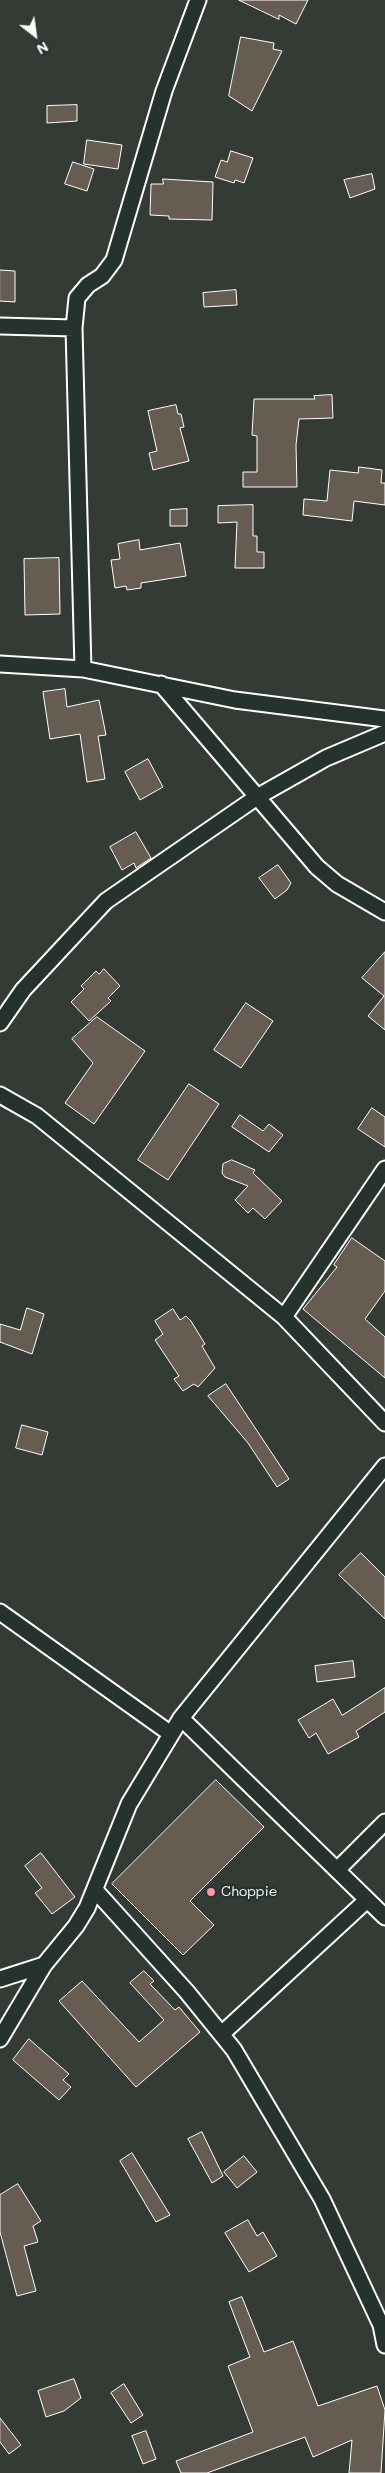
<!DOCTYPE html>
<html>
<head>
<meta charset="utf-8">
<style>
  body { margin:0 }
  #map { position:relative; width:385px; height:2473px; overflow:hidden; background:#333b34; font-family:Mali,sans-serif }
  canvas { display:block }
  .north { position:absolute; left:10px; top:10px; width:50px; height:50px; -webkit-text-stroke:4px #26332d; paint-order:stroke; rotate:150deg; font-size:14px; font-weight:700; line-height:20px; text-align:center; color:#fff }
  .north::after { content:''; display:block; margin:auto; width:18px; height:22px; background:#fff; clip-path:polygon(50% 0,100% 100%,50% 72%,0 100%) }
</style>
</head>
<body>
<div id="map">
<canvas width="385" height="2473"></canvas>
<div class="north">N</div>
</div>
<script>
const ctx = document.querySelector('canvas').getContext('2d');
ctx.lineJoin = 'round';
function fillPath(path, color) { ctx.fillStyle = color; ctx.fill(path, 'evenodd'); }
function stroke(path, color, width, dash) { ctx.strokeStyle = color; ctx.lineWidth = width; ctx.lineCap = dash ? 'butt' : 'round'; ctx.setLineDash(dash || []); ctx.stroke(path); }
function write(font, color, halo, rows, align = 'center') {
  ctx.font = font + ' Mali,sans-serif'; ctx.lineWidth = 4.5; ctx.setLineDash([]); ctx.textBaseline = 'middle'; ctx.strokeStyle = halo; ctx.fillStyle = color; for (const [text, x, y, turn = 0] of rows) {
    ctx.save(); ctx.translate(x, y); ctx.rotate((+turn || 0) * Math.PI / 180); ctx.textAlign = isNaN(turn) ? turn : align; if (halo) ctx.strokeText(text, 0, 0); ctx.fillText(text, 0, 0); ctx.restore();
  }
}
const building = new Path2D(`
  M239,0h69l-12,24 -17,-9v4z
  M241,37l33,6 -1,6 9,2 -30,60 -23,-15z
  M77,105v16l-30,2v-17z
  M87,140l35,5 -4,24 -34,-5z
  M231,151l22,7 -9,25 -9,-3 -1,3 -19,-6 6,-17 6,2z
  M73,162l21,7 -7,22 -22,-7z
  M372,174l3,15 -25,9 -6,-18z
  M163,179l50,3 -1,38 -43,-1v-3l-19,-1 1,-31h12z
  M0,270l15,1v31l-15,-1z
  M236,290l1,15 -33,2 -1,-14z
  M332,395l1,23 -34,1 -3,26 1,42h-54v-15h14v-36l-5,-1 2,-36h61l-1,-3z
  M176,405l2,9h3l3,13 -4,1 9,33 -36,9 -4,-17 8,-2 -9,-40z
  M359,467l23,3 -1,13h4v22l-31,-4 -2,20 -49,-6 1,-16 23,2 3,-31 28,3z
  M253,505v31h4v16h7v16h-29l2,-46 -19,1v-17z
  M187,509v17h-17v-16z
  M139,540l1,10 40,-7 6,33 -45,7v5l-14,2 -1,-4 -11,2 -4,-28 9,-1 -2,-15z
  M59,558l1,56 -35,1 -1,-56z
  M65,689l2,18 32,-7 7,35 -8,1 7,43 -18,3 -7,-48 -30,5 -7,-47z
  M148,759l15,28 -23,13 -15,-28z
  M136,832l15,26 -15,10 -2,-5 -12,7 -12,-23z
  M278,865l13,18 -4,7 -12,9 -16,-21z
  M385,952v78l-17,-14 16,-20 -22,-18z
  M104,969l16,17 -12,12 3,3 -22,20 -18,-19 13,-13 -3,-3 15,-15 3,3z
  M246,1003l27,18 -32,47 -27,-18z
  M97,1017l48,34 -51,73 -29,-21 28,-40 -21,-24z
  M189,1084l30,20 -51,76 -30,-20z
  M372,1108l13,9v30l-27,-18z
  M240,1115l23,16 6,-7 14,11 -14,17 -37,-25z
  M232,1160l23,10 -2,3 29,28 -17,18 -12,-11 -5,5 -13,-13 13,-14 -23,-9 -3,-4 1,-9z
  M352,1238l33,23v30l-20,28 20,18v41l-82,-69 34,-42 -3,-2z
  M27,1308l17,6 -12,40 -32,-12v-18l20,6z
  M173,1309l7,11 6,-4 5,5 14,23 -3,2 13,22 -17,19 -4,-3 -11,7 -9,-12 5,-3 -24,-36 8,-6 -8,-13z
  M226,1384l63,95 -12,8 -29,-44 -40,-47z
  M22,1425l26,7 -6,23 -26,-7z
  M361,1553l24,24v42l-46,-44z
  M353,1661l2,16 -38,5 -2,-16z
  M385,1688v24l-29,19 3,6 -31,17 -12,-21 -7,5 -11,-18 35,-21 9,16z
  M216,1780l48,47 -74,74 24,24 -31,30 -71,-71z
  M41,1853l34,44 -23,17 -17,-21 7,-5 -17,-22z
  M144,1971l10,10 -4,3 25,26 4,-3 21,25 -64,55 -77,-86 23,-20 57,61 25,-22 -34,-37z
  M29,2039l40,35 -6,6 8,7 -12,13 -46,-40z
  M202,2132l21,44 -11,7 -24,-44z
  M132,2153l38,62 -14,7 -36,-61z
  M244,2156l13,16 -20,16 -13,-16z
  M18,2184l23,37 -8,5 5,16 -14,4 12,45 -19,5 -17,-64v-37z
  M248,2220l9,16 6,-4 14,24 -28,16 -24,-39z
  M242,2297l22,55 29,-11 25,65 59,-20 8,24 -4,63h-32l3,-33 -39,17 -8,-20 -98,36h-26l-5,-12 77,-29 -25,-66 22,-9 -21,-55z
  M74,2379l7,19 -17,13 -18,6 -8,-26z
  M124,2384l19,31 -12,8 -20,-30z
  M0,2418l21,27 -12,9 -9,-12z
  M146,2431l10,28 -13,5 -11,-28z`);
fillPath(building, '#675c52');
stroke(building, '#fff', 1);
const street = new Path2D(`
  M0,326l74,2
  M0,664l83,5 152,31 150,19
  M83,669l-9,-341 3,-30 11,-13 14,-9 12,-16 50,-169 34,-91
  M161,684l156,183 20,17 48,28
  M0,1023l23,-33 83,-89 151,-104 69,-39 59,-25
  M0,1095l37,21 247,201 101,106
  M284,1317l101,-148
  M0,1612l171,122
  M181,1718l204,199
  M337,1870l48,-48
  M95,1890l92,102 47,58 88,149 59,126 4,20
  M0,1979l44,-14
  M227,2029l140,-129
  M0,2039l44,-74 32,-39 11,-18 42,-104 52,-86 204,-252`);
stroke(street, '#fff', 19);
stroke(street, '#26332d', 15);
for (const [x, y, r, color] of [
  [211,1892,5,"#ff9aa2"]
]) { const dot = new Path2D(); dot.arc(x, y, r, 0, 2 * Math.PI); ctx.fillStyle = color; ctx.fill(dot); stroke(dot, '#26332d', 2); }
write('14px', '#fff', '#26332d', [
  ["Choppie",221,1892]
], 'left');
</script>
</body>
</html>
